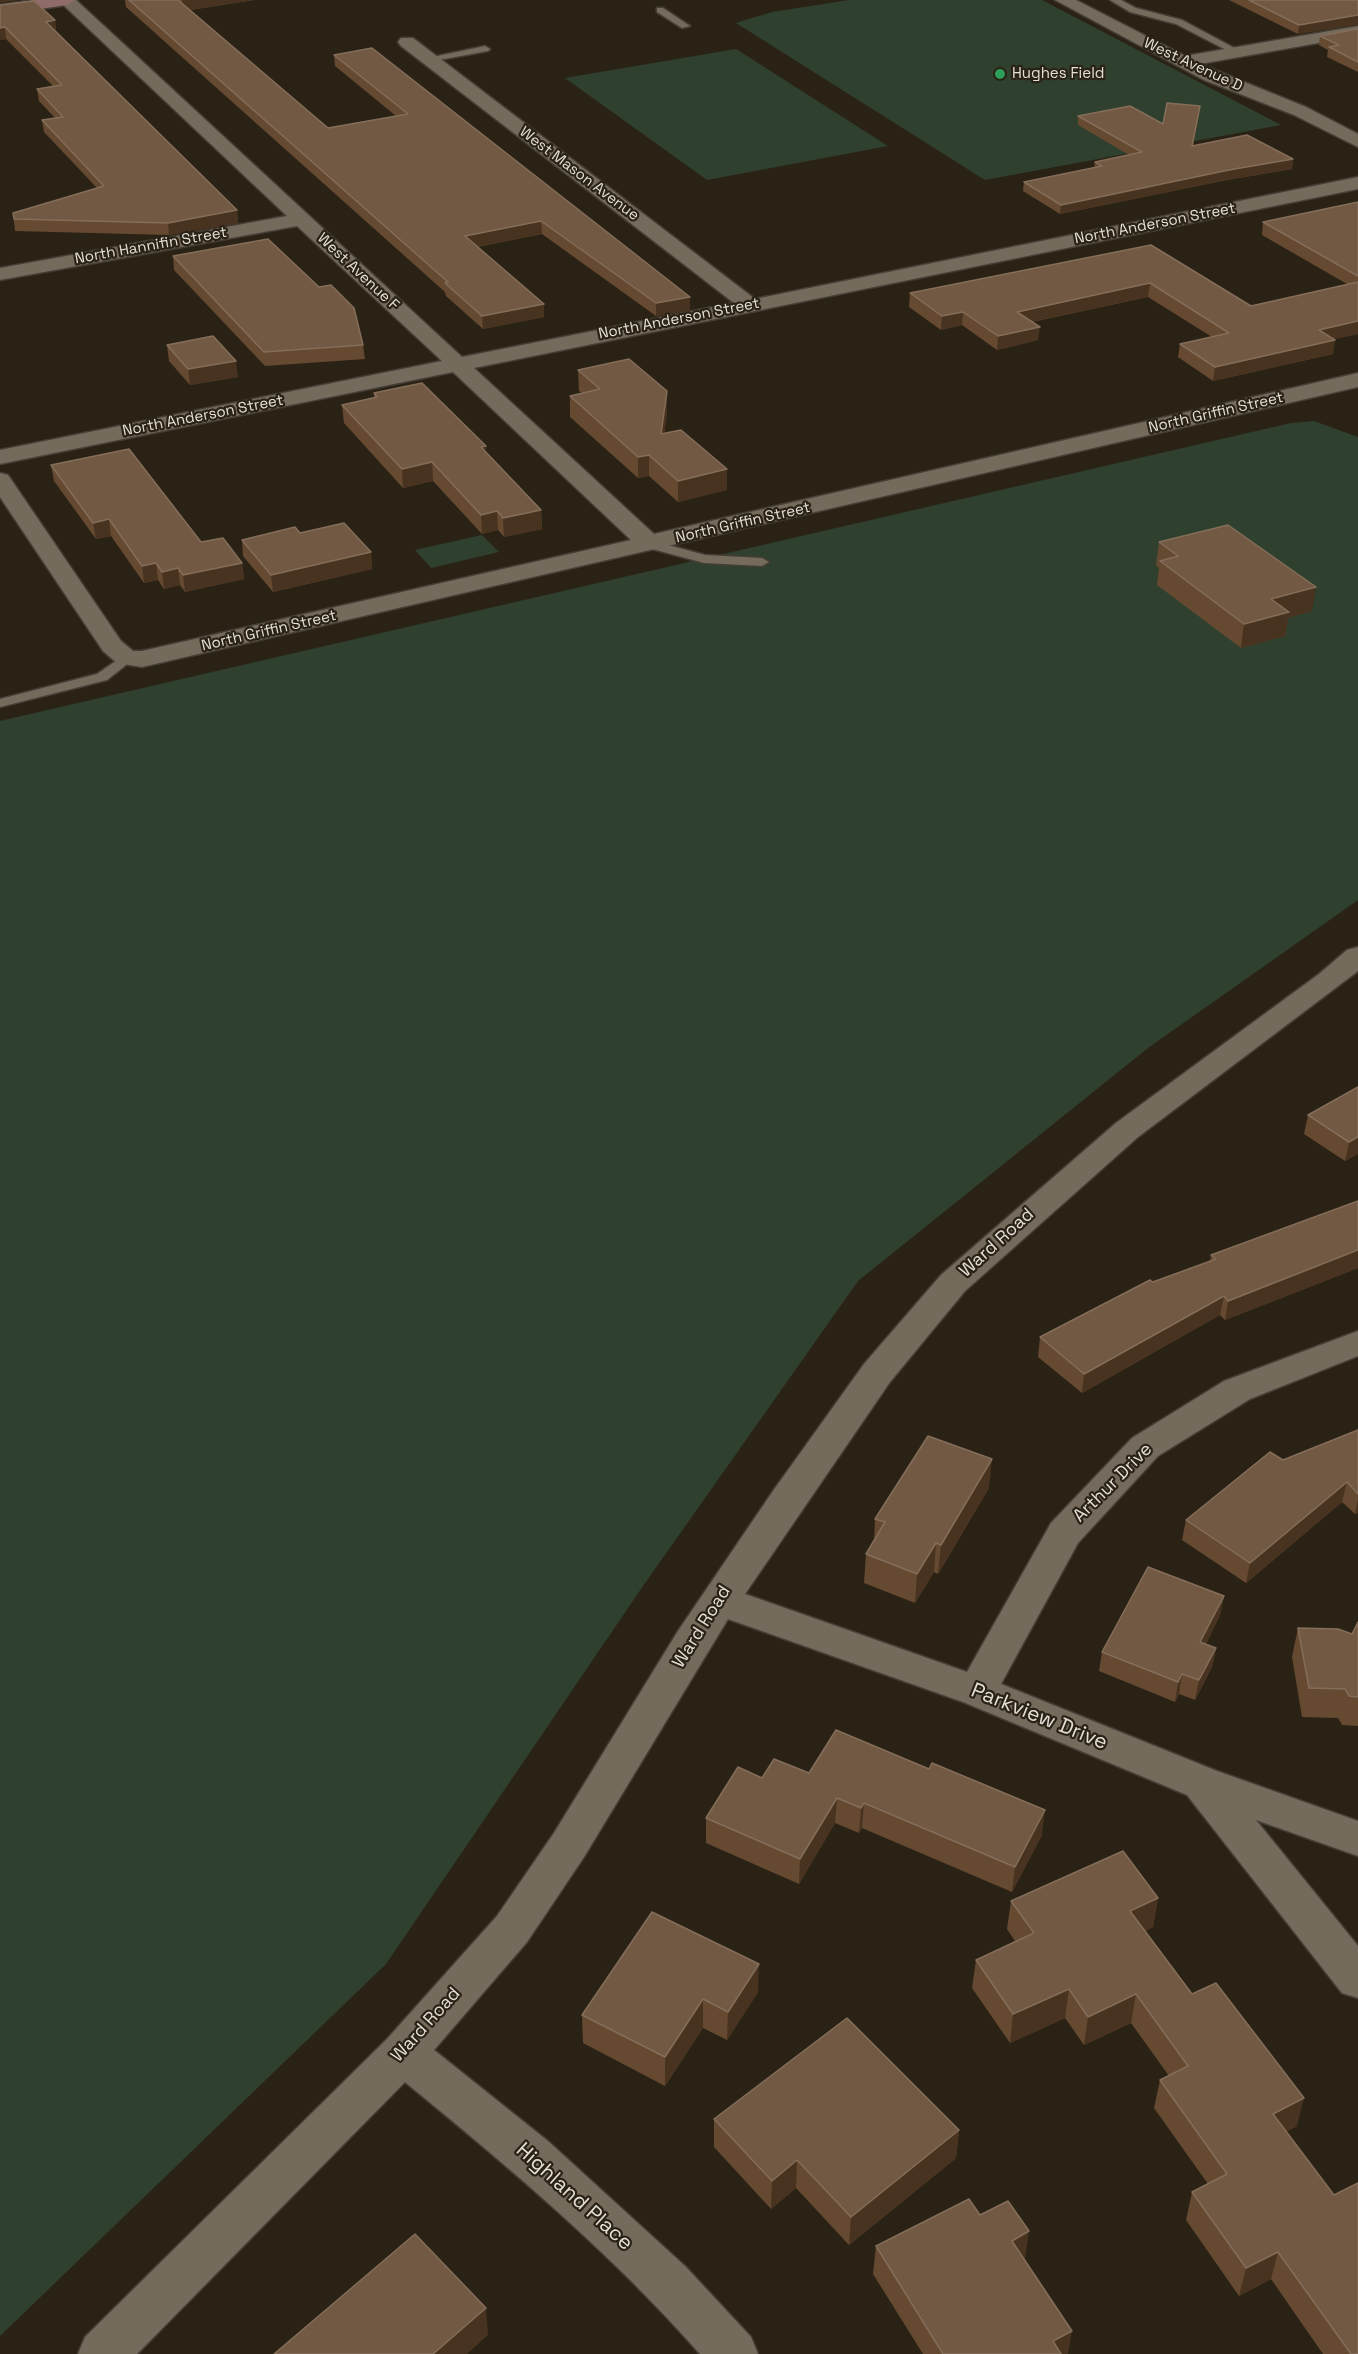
<!DOCTYPE html>
<html>
<head>
<meta charset="utf-8">
<style>
  body { margin:0 }
  canvas { display:block; background:#2a2215 }
</style>
</head>
<body>
<canvas width="1358" height="2354"></canvas>
<script>
const ctx = document.querySelector('canvas').getContext('2d');
ctx.lineJoin = 'round';
function fillPath(path, color) { ctx.fillStyle = color; ctx.fill(path, 'evenodd'); }
function stroke(path, color, width, dash) { ctx.strokeStyle = color; ctx.lineWidth = width; ctx.lineCap = dash ? 'butt' : 'round'; ctx.setLineDash(dash || []); ctx.stroke(path); }
function write(font, color, halo, rows, align = 'center') {
  ctx.font = font + ' "Space Grotesk",sans-serif'; ctx.lineWidth = 4.5; ctx.setLineDash([]); ctx.textBaseline = 'middle'; ctx.strokeStyle = halo; ctx.fillStyle = color; for (const [text, x, y, turn = 0] of rows) {
    ctx.save(); ctx.translate(x, y); ctx.rotate((+turn || 0) * Math.PI / 180); ctx.textAlign = isNaN(turn) ? turn : align; if (halo) ctx.strokeText(text, 0, 0); ctx.fillText(text, 0, 0); ctx.restore();
  }
}
fillPath(new Path2D(`
  M849,0h193l239,125 -296,55 -249,-157 36,-11z
  M736,49l152,97 -181,34 -142,-102z
  M1314,421l44,16v463l-210,148 -290,233 -215,305 -257,378 -386,372v-1615l1291,-298z
  M482,535l17,17 -68,16 -16,-18z`), '#2f402f');
const service = new Path2D(`
  M1110,0h11l15,8 46,12 60,32 -8,2 -58,-30 -46,-12z
  M657,8h6l27,18 -8,2 -25,-16z
  M485,46l5,3 -2,2 -60,11 -5,-3z
  M650,540l55,15 57,3 7,4 -7,4 -58,-3 -59,-16 -2,-3z
  M126,654l5,1v6l-24,19 -107,27v-8l97,-25z`);
const minor = new Path2D(`
  M58,0h18l386,357 272,-54 -333,-257 -3,-4 3,-4h12l342,261 603,-122v12l-884,179 180,166 704,-161v14l-1216,280 -25,-4 -14,-12 -103,-154v-24l8,2 113,166 12,10h9l489,-111 -178,-168 -453,92v-14l442,-89 -145,-135 -297,54v-12l287,-52z
  M1055,0h21l109,56 173,-30v10l-158,28 106,43 52,27v13l-64,-32 -90,-35z
  M1358,947v24l-220,166 -173,154 -75,91 -145,212 222,78 84,-149 81,-85 92,-57 134,-50v25l-108,43 -92,57 -80,87 -77,141 216,87 141,50v35l-102,-36 102,126v52l-16,-5 -155,-198 -224,-93 -235,-83 -144,238 -57,85 -93,108 115,92 137,125 65,70 7,17h-58c-89,-101 -191,-187 -295,-272l-268,272h-59l7,-17 302,-298 110,-123 57,-83 124,-202 95,-140 91,-127 77,-89 175,-152 203,-149 28,-24z`);
const secondary = new Path2D(`
  M34,0h41l-8,5 -67,10v-10z`);
stroke(service, '#443e35', 3);
stroke(minor, '#443e35', 3);
stroke(secondary, '#443e35', 3);
fillPath(service, '#756b5d');
fillPath(minor, '#756b5d');
fillPath(secondary, '#8f6b69');
fillPath(new Path2D(`
  M125,0h129l-64,10 138,118 68,-12 -61,-50 -1,-11 356,242v13l-34,6 -114,-82 -65,13 67,70 -61,12 -37,-33 -1,-4 -319,-285z
  M1229,0h129l-60,34z
  M0,5l55,15 1,11 181,179 1,13 -69,12 -154,-4 -2,-18 84,-25 -53,-56 -2,-12 13,-2 -16,-17 -2,-12 17,-2 -48,-48 -6,1z
  M1358,29v43l-31,-15 1,-7 -9,-5 1,-9z
  M1200,106l-7,40 100,13 -1,10 -65,11 -167,34 -37,-23 1,-9 70,-14 1,-6 34,-7 -51,-30v-9l85,8z
  M1358,202v132l-24,5 -1,15 -120,27 -35,-24 2,-13 32,-7 -64,-40 -116,25 6,18 -41,10 -35,-25 -21,5 -32,-23 1,-14 241,-48 100,61 96,-22 -85,-49 1,-13z
  M173,256l190,89 2,14 -100,7 -91,-96z
  M167,345l71,32 -48,8 -21,-24z
  M578,370l89,21v21l-3,22 63,35v21l-49,12 -29,-26 -11,2 -68,-61v-21l12,-3 -3,-2z
  M374,393l113,60 54,57 1,19 -38,8 -6,-7 -16,4 -49,-53 -30,7 -59,-65 -2,-18 32,-7z
  M51,465l191,98 2,16 -59,13 -5,-7 -16,4 -6,-9 -14,3 -33,-47 -15,3 -42,-58z
  M300,533l71,19 1,17 -99,23 -30,-36 -1,-16z
  M1159,542l153,69 -24,7 -3,18 -44,12 -84,-63 2,-17 -3,-3z
  M1358,1087v67l-13,7 -41,-27 4,-19z
  M1358,1201v67l-133,52 -5,-5 -138,78 -44,-36 2,-20 113,-55 57,-20 1,-7z
  M1358,1430v83l-3,1 -13,-12 -96,81 -64,-43 4,-20 97,-60z
  M989,1488l-51,86 -4,-2 -19,31 -51,-20 2,-29 8,-12 1,-23z
  M1224,1596l-4,19 -14,29 10,4 -4,19 -17,33 -16,-6 -4,8 -76,-31 3,-19z
  M1358,1622v104l-16,-1 -4,-7 -36,-1 -10,-60 6,-29 54,6z
  M809,1773l233,62 -30,57 -150,-64 -3,5 -24,-10 -36,61 -93,-41v-25l56,-40z
  M1158,1898l-5,29 -8,4 47,63 105,132 -11,6 72,222h-35l-52,-75 -32,17 -53,-76 6,-28 16,-8 -54,-76 6,-28 9,-4 -38,-53 -47,22 -19,-27 -55,25 -38,-55 4,-28 39,-19 -8,-12 4,-28z
  M758,1992l-31,48 -24,-12 -38,58 -82,-43 -1,-28z
  M714,2119l245,11 -3,28 -107,87 -53,-57 -25,21 -57,-62z
  M980,2215l44,44 44,95h-145l-50,-80 3,-28z`), '#654931');
fillPath(new Path2D(`
  M0,0h19l-19,3z
  M182,0h72l-71,11z
  M1358,15v10l-60,9 1,-9z
  M55,20l1,11 -10,-9z
  M5,27l1,12 -6,1v-12z
  M1200,106l-1,9 -8,41 1,-10z
  M1293,159l-1,10 -65,11 -167,34 1,-9 168,-35z
  M237,210l1,13 -69,12 -1,-12z
  M541,221l1,13 -77,15v-13z
  M1150,283l-2,14 -132,28 1,-13z
  M690,297v13l-34,6v-13z
  M544,304v13l-61,12 -1,-13z
  M963,312l-1,13 -21,5 1,-14z
  M1358,321v13l-41,9 2,-13z
  M1040,327l-2,13 -41,10 1,-14z
  M1335,340l-2,14 -120,27 2,-14z
  M236,361l2,16 -48,8 -2,-16z
  M667,391v21l-6,43v-21z
  M486,446l1,18 -6,-17z
  M649,455v21l-11,2v-21z
  M432,462l1,19 -30,7 -1,-19z
  M727,469v21l-49,12v-21z
  M541,510l1,19 -38,8 -1,-19z
  M497,511l1,19 -16,4 -1,-19z
  M109,519l2,17 -15,3 -3,-16z
  M371,552l1,17 -99,23 -2,-17z
  M156,563l2,17 -14,3 -2,-17z
  M242,563l2,16 -59,13 -2,-17z
  M178,568l2,17 -16,4 -2,-17z
  M1316,587l-4,24 -24,7 -3,18 -44,12 3,-24 27,-25z
  M1358,1137v17l-13,7 4,-19z
  M1358,1250v18l-133,52 3,-19z
  M1224,1296l-4,19 -138,78 2,-19z
  M992,1459l-3,29 -51,86 3,-29z
  M1347,1482l-5,20 -96,81 4,-20z
  M1358,1499v14l-3,1z
  M936,1543l-2,29 -19,31 2,-29z
  M1224,1596l-4,19 -23,47 3,-20z
  M1216,1648l-4,19 -17,33 4,-20z
  M1182,1674l-3,20 -4,8 3,-20z
  M837,1798l-2,25 -36,61 1,-25z
  M864,1803l-2,25 -3,5 2,-25z
  M1045,1810l-3,25 -30,57 3,-25z
  M1158,1898l-5,29 -28,13 5,-29z
  M759,1964l-1,28 -31,48 1,-28z
  M1069,1989l-4,29 -55,25 3,-29z
  M1136,1994l-5,29 -47,22 4,-28z
  M703,1999v29l-38,58v-29z
  M1304,2098l-7,28 -31,16 7,-28z
  M959,2130l-3,28 -107,87 2,-28z
  M797,2160l-1,28 -25,21 1,-28z
  M1029,2231l-4,28 -13,-18z
  M1278,2252l-7,27 -32,17 7,-28z
  M486,2308l2,27 -21,19h-34z
  M1072,2331l-4,23h-17l2,-13z`), '#47331f');
const building = new Path2D(`
  M129,0h49l150,128 80,-14 -74,-59 38,-7 318,249 -34,6 -115,-82 -76,15 79,68 -62,12 -37,-33 3,-1z
  M1249,0h109v15l-59,10z
  M34,1l21,19 -9,2 191,188 -69,13 -154,-4 -1,-6 91,-27 -62,-66 21,-3 -26,-28 25,-4 -57,-58 -5,1v-23z
  M1358,29v33l-29,-15 10,-2 -19,-9z
  M1167,103l33,3 -8,40 55,-11 46,24 -64,11 -168,35 -37,-23 78,-16 -7,-4 47,-10 -64,-36 52,-10 33,18z
  M1358,202v74l-95,-54z
  M268,239l51,48 12,-2 23,23 9,37 -99,7 -91,-96z
  M1151,245l100,61 107,-24v39l-39,9 16,10 -120,27 -35,-23 49,-11 -79,-50 -133,29 23,15 -42,9 -35,-24 -21,4 -32,-23z
  M213,336l23,25 -48,8 -21,-24z
  M629,359l38,32 -6,43 20,-4 46,39 -49,12 -29,-26 -11,2 -68,-61 30,-7 -22,-19z
  M422,383l64,63 -5,1 60,63 -38,8 -6,-7 -16,4 -49,-53 -30,7 -60,-64 35,-8 -3,-4z
  M129,449l72,93 22,-4 19,25 -59,12 -5,-7 -16,4 -6,-9 -14,3 -33,-47 -16,4 -42,-58z
  M344,523l27,29 -100,23 -29,-35 53,-13 5,6z
  M1228,525l88,62 -45,12 18,13 -45,12 -84,-63 18,-5 -19,-14z
  M1358,1087v50l-9,5 -41,-27z
  M1358,1201v49l-130,51 -4,-5 -140,78 -44,-37 110,-57 3,2 63,-23 -5,-4z
  M1358,1430v64l-11,-12 -97,81 -64,-43 84,-68 13,8z
  M928,1436l64,23 -51,86 -5,-2 -19,31 -51,-20 19,-32 -10,-3z
  M1148,1567l76,29 -24,46 16,6 -17,32 -17,-6 -4,8 -76,-30z
  M1358,1622v75l-9,-1 -4,-7 -36,-1 -11,-60 40,1 14,5z
  M836,1730l93,39 3,-6 113,47 -30,57 -151,-64 -3,5 -24,-10 -37,61 -94,-41 32,-51 24,11 12,-19 35,14z
  M1123,1851l35,47 -28,13 62,83 24,-11 88,115 -31,16 61,81 24,-12v171h-7l-73,-102 -32,16 -54,-76 35,-18 -67,-94 28,-14 -52,-72 -48,23 -19,-28 -56,25 -37,-54 58,-27 -23,-32z
  M652,1912l107,52 -31,48 -25,-13 -38,58 -83,-42z
  M847,2018l112,112 -108,87 -54,-57 -25,21 -58,-62z
  M969,2199l11,16 28,-14 21,30 -17,10 60,90 -19,10 8,13h-118l-67,-108z
  M415,2234l71,74 -53,46h-159z`);
fillPath(building, '#725943');
stroke(building, '#846e5a', 1.5);
for (const [x, y, r, color] of [
  [1000,74,6,"#2e9e5b"]
]) { const dot = new Path2D(); dot.arc(x, y, r, 0, 2 * Math.PI); ctx.fillStyle = color; ctx.fill(dot); stroke(dot, '#2a2215', 2); }
write('15px', '#e3ded6', '#2a2215', [
  ["West Avenue D",1193,65,25],
  ["West Mason Avenue",579,174,37],
  ["North Anderson Street",1155,224,-11],
  ["North Hannifin Street",151,246,-10],
  ["West Avenue F",358,272,43],
  ["North Anderson Street",679,319,-11],
  ["North Griffin Street",1216,413,-13],
  ["North Anderson Street",203,416,-11],
  ["North Griffin Street",743,523,-13],
  ["North Griffin Street",269,631,-13]
]);
write('15px', '#e3ded6', '#2a2215', [
  ["Hughes Field",1012,74]
], 'left');
write('18px', '#e3ded6', '#2a2215', [
  ["Ward Road",997,1243,-42],
  ["Arthur Drive",1113,1483,-45],
  ["Ward Road",702,1627,-58],
  ["Ward Road",426,2025,-48]
]);
write('21px', '#e3ded6', '#2a2215', [
  ["Parkview Drive",1039,1717,22],
  ["Highland Place",574,2197,42]
]);
</script>
</body>
</html>
